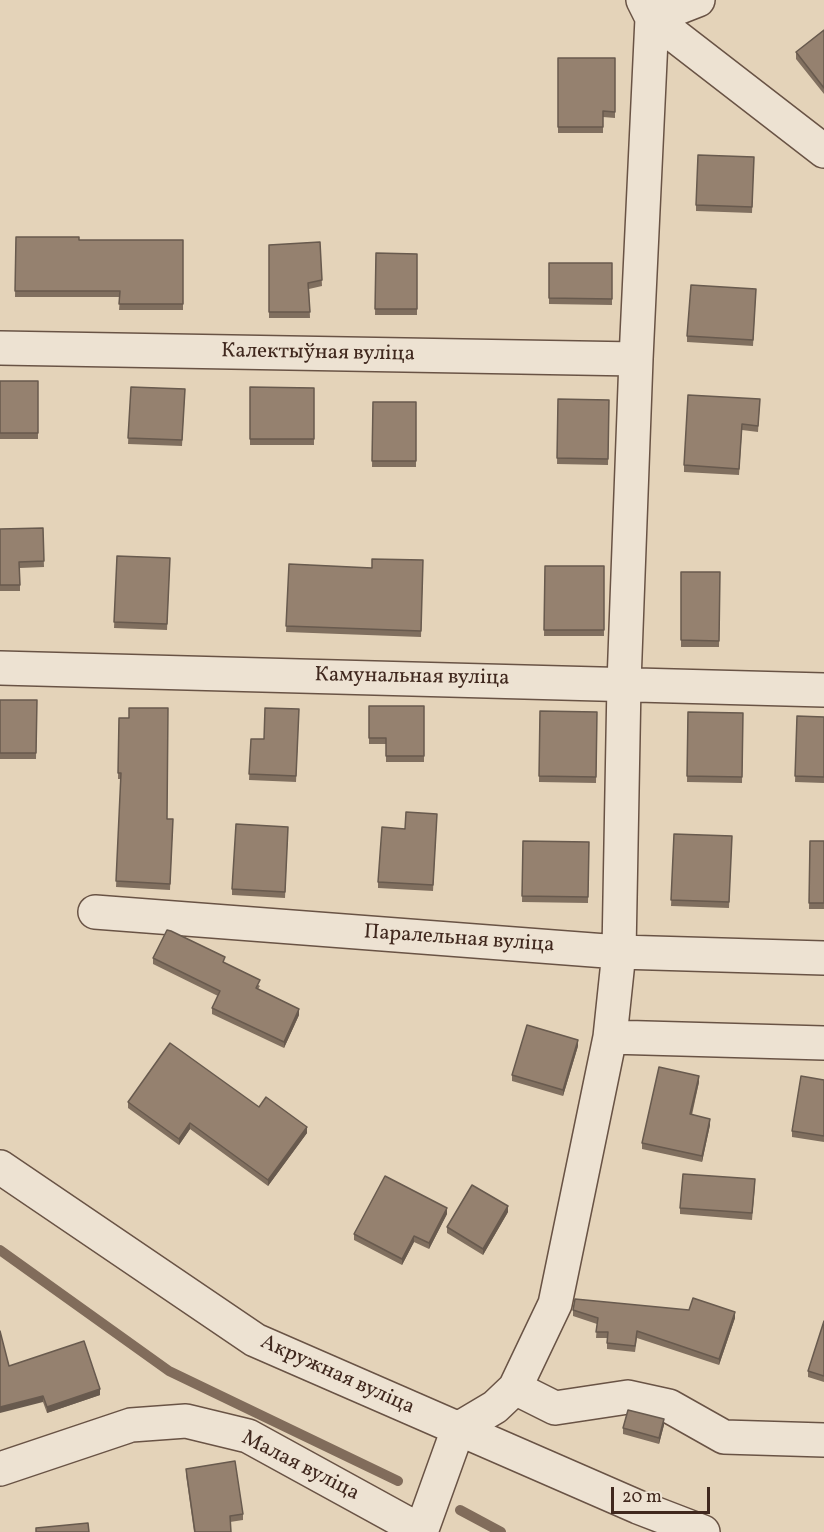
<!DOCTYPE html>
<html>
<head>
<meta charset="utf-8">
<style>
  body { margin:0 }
  #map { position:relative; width:824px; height:1532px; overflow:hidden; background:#e4d3b9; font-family:Vollkorn,serif }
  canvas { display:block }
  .scale { position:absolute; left:611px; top:1487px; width:99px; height:27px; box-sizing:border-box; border:3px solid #40281e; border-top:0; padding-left:8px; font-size:18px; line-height:21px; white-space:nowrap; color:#40281e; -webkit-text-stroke:4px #ede2d2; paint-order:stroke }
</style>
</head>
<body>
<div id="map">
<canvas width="824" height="1532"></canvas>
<div class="scale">20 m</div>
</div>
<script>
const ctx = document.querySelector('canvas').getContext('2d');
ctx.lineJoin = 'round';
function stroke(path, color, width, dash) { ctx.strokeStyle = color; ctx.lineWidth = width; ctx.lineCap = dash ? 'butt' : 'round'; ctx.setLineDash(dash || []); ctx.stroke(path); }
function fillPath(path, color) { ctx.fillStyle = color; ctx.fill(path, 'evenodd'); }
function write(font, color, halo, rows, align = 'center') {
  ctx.font = font + ' Vollkorn,serif'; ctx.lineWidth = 6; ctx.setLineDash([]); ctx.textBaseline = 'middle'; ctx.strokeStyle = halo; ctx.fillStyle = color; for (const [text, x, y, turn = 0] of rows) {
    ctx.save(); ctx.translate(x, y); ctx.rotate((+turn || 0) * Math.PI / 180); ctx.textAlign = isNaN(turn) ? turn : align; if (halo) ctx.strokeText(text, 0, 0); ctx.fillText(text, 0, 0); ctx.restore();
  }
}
stroke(new Path2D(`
  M0,1250l169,121 229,110
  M460,1510l41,22`), '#816c5b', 10);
const minor = new Path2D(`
  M652,18l172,133
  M652,18l46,-18
  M0,348l636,11
  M0,668l824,22
  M95,912l524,40 205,6
  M610,1037l214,6
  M0,1167l255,173 383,167 65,25
  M515,1388l40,20 73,-11 41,9 55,31 100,3
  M0,1469l131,-44 55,-4 62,15 173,95
  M421,1532l37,-103 37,-22 20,-19 40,-84 55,-267 9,-85 5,-269 12,-324 16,-341 -9,-18`);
stroke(minor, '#695345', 36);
stroke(minor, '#ede2d2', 33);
fillPath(new Path2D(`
  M824,30v64l-28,-35v-7z
  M558,58h57v60l-12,-1v16h-45z
  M754,157l-2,56 -56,-2v-6z
  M16,237l63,3h104v70h-64l1,-13h-105z
  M320,242l2,44 -13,3 1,29h-41v-73z
  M376,253l41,1v61h-42z
  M549,263h63v42l-63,-1z
  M756,289l-3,57 -66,-4v-6z
  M0,381h38v58h-38z
  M131,387l54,2 -3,57 -54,-2z
  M250,387l64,1v57h-64z
  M558,399l51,1 -1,65 -51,-1z
  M760,399l-2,33 -16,-2 -3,45 -55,-3v-7z
  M373,402h43v65h-44z
  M43,528l1,39 -24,1v23h-20v-62z
  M117,556l53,2 -3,72 -53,-2z
  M423,560l-2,77 -135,-5 3,-68 83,4z
  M545,566h59v70h-60z
  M681,572h39l-1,75h-38z
  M0,700h37l-1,59h-36z
  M369,706h55v56h-38v-18h-17z
  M299,709l-3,73 -47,-2 2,-41h13z
  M540,711l57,1 -1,71 -57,-1z
  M688,712l55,1 -1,70 -55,-1z
  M797,716l27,1v66l-29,-1z
  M119,718l48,101h6l-3,71 -54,-3 5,-108h-3z
  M437,814l-4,77 -55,-3v-6z
  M288,827l-3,71 -53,-3v-6z
  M674,834l58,2 -3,72 -58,-2z
  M523,841l66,1 -1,61 -66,-1z
  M810,841h14v68h-15z
  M153,958l72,5v1l35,22 -2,3 41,26 -15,33 -72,-34v-6l6,-12 -65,-32z
  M578,1046l-15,50 -51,-15v-6z
  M824,1080v62l-32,-5v-6z
  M699,1082l-7,33 18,10 -8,37 -60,-13v-6z
  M128,1102l131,5 48,26 -39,53 -78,-57 -11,16 -51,-37z
  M755,1185l-3,35 -72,-6v-6z
  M508,1212l-25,43 -36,-22v-6z
  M447,1214l-18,35 -15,-7 -12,23 -48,-25v-6z
  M573,1310l162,8 -16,47 -82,-27 -2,14 -28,-3v-11h-11l1,-14 -24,-8z
  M824,1321v61l-16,-5v-6z
  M9,1366l91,29 -53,18 -4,-11z
  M664,1425l-5,19 -36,-10v-6z
  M186,1469l57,45v6l-13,2 1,10h-37l-8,-57z`), '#806f5f');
fillPath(new Path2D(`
  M299,1009v6l-15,33v-6z
  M578,1040v6l-15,50v-6z
  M699,1076v6l-9,38v-6z
  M710,1119v6l-8,37v-6z
  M190,1123v6l-11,16v-6z
  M307,1127v6l-39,53v-6z
  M508,1206v6l-25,43v-6z
  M447,1208v6l-18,35v-6z
  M414,1236v6l-12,23v-6z
  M735,1312v6l-16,47v-6z
  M100,1389v6l-53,18v-6z
  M43,1396v6l-43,11v-6z
  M664,1419v6l-5,19v-6z`), '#685a4e');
const building = new Path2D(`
  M824,30v58l-28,-36z
  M558,58h57v54l-12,-1v16h-45z
  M698,155l56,2 -2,50 -56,-2z
  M16,237h63v3h104v64h-64l1,-13h-105z
  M320,242l2,38 -14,3 2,29h-41v-67z
  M376,253l41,1v55h-42z
  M549,263h63v36l-63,-1z
  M691,285l65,4 -3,51 -66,-4z
  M0,381h38v52h-38z
  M131,387l54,2 -3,51 -54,-2z
  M250,387l64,1v51h-64z
  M688,395l72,4 -2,27 -16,-2 -3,45 -55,-4z
  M558,399l51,1 -1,59 -51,-1z
  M373,402h43v59h-44z
  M43,528l1,33 -25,1 1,23h-20v-56z
  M117,556l53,2 -3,66 -53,-2z
  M372,559l51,1 -2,71 -135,-5 3,-62 83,4z
  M545,566h59v64h-60z
  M681,572h39l-1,69 -38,-1z
  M0,700h37l-1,53h-36z
  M369,706h55v50h-38v-18h-17z
  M129,708h39l-1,111h6l-3,65 -54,-3 5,-108h-3l1,-55h10z
  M265,708l34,1 -3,67 -47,-2 2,-35h13z
  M540,711l57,1 -1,65 -57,-1z
  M688,712l55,1 -1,64 -55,-1z
  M797,716l27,1v60l-29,-1z
  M406,812l31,2 -4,71 -55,-3 4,-55 23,2z
  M236,824l52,3 -3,65 -53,-3z
  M674,834l58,2 -3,66 -58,-2z
  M523,841l66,1 -1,55 -66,-1z
  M810,841h14v62h-15z
  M167,930l4,1 54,26 -2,5 37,18 -4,8 43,21 -15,33 -72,-34 8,-17 -67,-33z
  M527,1025l51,15 -15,50 -51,-15z
  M170,1043l89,64 7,-10 41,30 -39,53 -78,-57 -11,16 -51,-37z
  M659,1067l40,9 -9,38 20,5 -8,37 -60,-13z
  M801,1076l23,4v56l-32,-5z
  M683,1174l72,5 -3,34 -72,-5z
  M385,1176l62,32 -18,35 -15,-7 -12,23 -48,-25z
  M472,1185l36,21 -25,43 -36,-22z
  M693,1298l42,14 -16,47 -82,-28 -2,15 -28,-3 1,-11h-12l2,-14 -25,-8 2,-11 114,11z
  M824,1321v55l-16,-5z
  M0,1331l9,35 75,-25 16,48 -53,18 -4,-11 -43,11z
  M628,1410l36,9 -5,19 -36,-10z
  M235,1461l8,53 -13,2 1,16h-36l-9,-63z
  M88,1523l1,9h-53v-4z`);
fillPath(building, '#95816f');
stroke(building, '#685a4e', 1.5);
write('21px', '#40281e', '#ede2d2', [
  ["Калектыўная вуліца",318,354,1],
  ["Камунальная вуліца",412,678,1],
  ["Паралельная вуліца",459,940,4],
  ["Акружная вуліца",337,1376,24],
  ["Малая вуліца",300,1467,27]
]);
</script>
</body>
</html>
